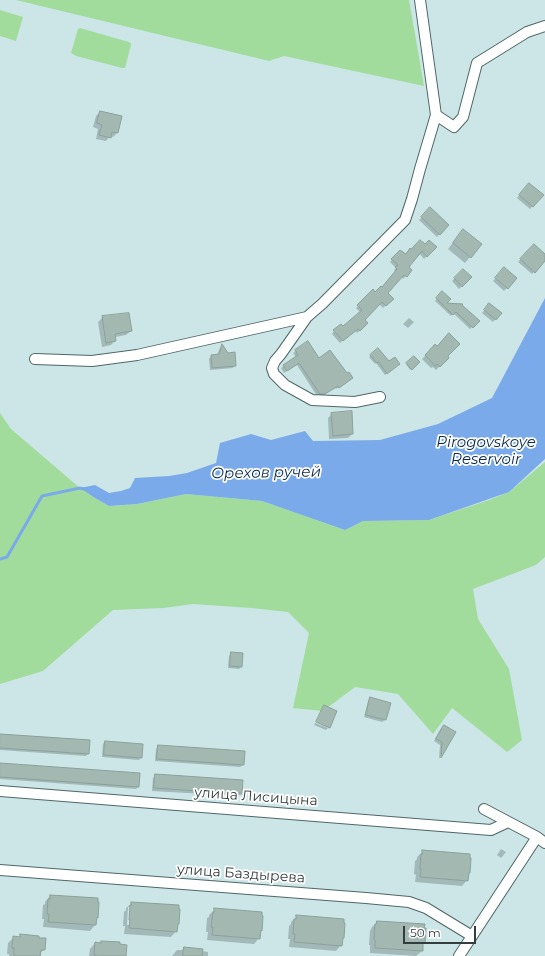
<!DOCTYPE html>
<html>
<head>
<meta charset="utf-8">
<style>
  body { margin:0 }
  #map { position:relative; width:545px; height:956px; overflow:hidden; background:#cce6e7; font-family:Montserrat,sans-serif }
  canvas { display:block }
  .scale { position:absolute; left:403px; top:926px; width:73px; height:18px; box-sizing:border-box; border:2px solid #333d3e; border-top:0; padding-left:5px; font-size:12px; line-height:14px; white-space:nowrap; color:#333d3e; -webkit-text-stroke:3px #fff; paint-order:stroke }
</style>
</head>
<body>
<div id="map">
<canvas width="545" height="956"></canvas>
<div class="scale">50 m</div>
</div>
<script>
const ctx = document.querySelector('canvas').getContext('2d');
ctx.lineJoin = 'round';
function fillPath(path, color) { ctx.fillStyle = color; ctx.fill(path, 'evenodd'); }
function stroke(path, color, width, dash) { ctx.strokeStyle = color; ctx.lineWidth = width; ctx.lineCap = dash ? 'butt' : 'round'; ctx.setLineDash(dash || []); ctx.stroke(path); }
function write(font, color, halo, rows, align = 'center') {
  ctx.font = font + ' Montserrat,sans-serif'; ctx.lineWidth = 3.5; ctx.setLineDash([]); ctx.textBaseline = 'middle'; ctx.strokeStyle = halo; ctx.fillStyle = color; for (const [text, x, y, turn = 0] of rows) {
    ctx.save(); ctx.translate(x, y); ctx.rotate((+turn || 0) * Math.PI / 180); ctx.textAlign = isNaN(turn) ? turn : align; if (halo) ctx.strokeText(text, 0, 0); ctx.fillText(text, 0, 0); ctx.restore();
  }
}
fillPath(new Path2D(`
  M16,0h393l15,86 -140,-30 -15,5z
  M0,10l23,7 -7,24 -16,-5z
  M80,28l49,14 2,1v2l-6,23h-3l-46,-12 -5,-3 7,-24z
  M0,413l11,16 69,59 15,10 14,8 28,-2 49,-10 76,7 83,29 18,-9 66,-1 60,-20 20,-8 36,-30v95l-9,8 -63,24 5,30 31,50 13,71 -15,12 -55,-44 -19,26 -35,-40 -43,-7 -32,24 -30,-3 16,-75 -21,-21 -37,-4 -58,-4 -29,4 -51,2 -70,61 -43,13z`), '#a1dc9d');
fillPath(new Path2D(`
  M545,298v161l-36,33 -80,28 -66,1 -18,9 -83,-29 -76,-7 -49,10 -28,2 -14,-8 -15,-10 15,-3 14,8 12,-2 9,-3 5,-10 34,-2 18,-3 29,-10 4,-20 31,-9 20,6 34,-9 8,10 67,-1 58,-16 54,-26z`), '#7aaae9');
fillPath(new Path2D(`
  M100,112l17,21 -4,4 -3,-1 -4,5 -10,-2 2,-10 -5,-2 3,-11z
  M527,186l15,9 -12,14 -13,-11z
  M430,209l17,16 -10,12 -18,-17z
  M458,236l12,21 -5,6 -17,-14z
  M425,245l10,2 -11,12 -5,-6 -11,14 3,4 -8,8 -2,-3 -15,17 6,6 -9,9 -4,-4 -15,16 1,6 -8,7 -2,-3 -15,13 -8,-9 2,-3 9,-4 17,-15 -4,-4 17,-17 2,2 7,-5 14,-16 -2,-2 2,-2 -6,-6 8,-9 7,2z
  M534,245l11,10v5l-13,14 -14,-12z
  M504,269l12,9 -12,13 -11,-10z
  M463,270l7,7 -11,12 -7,-8z
  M442,293l3,11 33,17 -8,8 -17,-16 -2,3 -16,-15z
  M487,307l13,6 -7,9 -11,-9z
  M103,317l28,14 -5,4 -11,2v4l-4,4 -9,2 -4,-25z
  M409,318l5,4 -6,6 -5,-4z
  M308,343l11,16 31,21 -14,9 -1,-2 -13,9h-5l-20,-31 -13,8 -3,-5 15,-11 -3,-4z
  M222,346l13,19 -2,3 -23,2 -1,-11 2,-3 6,-1 3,-7z
  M435,346l13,12 -12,12 -3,-3 -2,1 -9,-9z
  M378,350l11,13 8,3 -12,9 -9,-12 -1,1 -6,-7z
  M414,357l4,5 -8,8 -4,-6z
  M332,414l20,20 -4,4 -19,1 -1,-21z
  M232,653l9,14 -2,2 -11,-1 1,-12z
  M371,698l14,22 -3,2 -18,-5 4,-16z
  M315,723l13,5 -2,2 -12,-5z
  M444,726l11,6 -16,27 1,-14 -6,-4 7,-13z
  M0,735l88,19 -2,2 -86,-6z
  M105,742l36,15 -2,3 -37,-3 1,-13z
  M158,746l85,19 -3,2 -85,-6 1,-12z
  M0,764l138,23 -2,2 -136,-10z
  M156,775l85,19 -3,2 -86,-5 1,-13z
  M501,849l5,3 -5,6 -4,-3z
  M423,851l44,29 -5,6 -47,-4 1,-7 -2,-1 1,-13 2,-2v-2z
  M50,896l45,22v7l-5,6 -47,-4 1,-8h-2l1,-14 2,-1v-2z
  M132,903l45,22 -1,6 -5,6 -47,-3 1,-8h-2l1,-14 2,-2v-2zM128,907h2l-1,18h-2z
  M215,909l47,7 -1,14 -1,2 -1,6 -5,6 -47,-4 1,-8h-2l1,-14 2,-1v-2z
  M297,916l44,29 -5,6 -47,-4 1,-8h-2l1,-13 2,-2v-2z
  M377,922l47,21 -2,1v7l-6,5 -46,-3v-8h-1l1,-14 2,-4z
  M20,936l24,14 -3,2v4h-32v-2h-2l1,-11 6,-6 4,1z
  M102,942l23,14h-36l1,-7 5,-6 5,1z
  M184,948l24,4v4h-36l5,-6h5z`), '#0003');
stroke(new Path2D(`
  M0,559l7,-2 35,-61 38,-8 4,1`), '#7aaae9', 3);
const building = new Path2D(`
  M100,111l22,5 -4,17 -6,-1 -1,6 -12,-3 3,-10 -5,-2z
  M529,183l15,12 -11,12 -14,-12z
  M430,207l19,18 -9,10 -19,-18z
  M463,229l19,15 -11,14 -18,-15z
  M420,240l5,4 4,-4 8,7 -10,10 -5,-6 -13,16 3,3 -5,7 -3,-2 -16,18 6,6 -8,7 -4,-4 -17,18 3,3 -8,8 -2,-2 -15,12 -10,-11 8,-6 2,2 19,-16 -5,-5 16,-16 2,3 6,-6 1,1 15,-18 -2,-2 3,-2 -7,-6 9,-9 6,4 4,-6 1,1z
  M534,244l11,10v7l-10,12 -15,-14z
  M504,267l13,11 -9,11 -13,-11z
  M463,269l9,8 -10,10 -8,-9z
  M442,291l9,8 -4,4 16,1 -1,1 18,16 -7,7 -17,-16 -3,3 -17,-17z
  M489,303l13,10 -6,7 -12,-10z
  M129,313l3,18 -17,3 1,7 -10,2 -4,-27z
  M449,333l11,11 -12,12 1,2 -9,9 -3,-3 -2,2 -10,-11 10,-11 2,2z
  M308,341l11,17 11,-8 17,23 2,-1 4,6 -14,10 -1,-2 -13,8h-5l-21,-31 -12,8 -4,-6 15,-10 -3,-5z
  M222,344l6,9 7,-1 1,14 -24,2 -1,-13 8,-1z
  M378,348l11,13 6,-4 5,7 -13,10 -8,-12 -2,1 -7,-8z
  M414,356l6,6 -8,8 -6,-7z
  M352,411l1,23 -20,2 -2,-23z
  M231,652l12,1 -1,14 -12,-1z
  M370,697l21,6 -5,17 -20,-5z
  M324,705l13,6 -7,17 -14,-6z
  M444,725l12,7 -15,26 1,-16 -6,-3z
  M0,734l90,6 -1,14 -89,-6z
  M105,741l38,3 -1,14 -38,-3z
  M158,745l87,6 -1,14 -87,-6z
  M0,763l140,10 -1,14 -139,-10z
  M155,774l88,6 -1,14 -88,-6z
  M422,850l48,4v4h1l-1,15h-1l-1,8 -48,-4 1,-8h-1l1,-15h1z
  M50,895l48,3v4h1l-1,16 -1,-1 -1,8 -48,-3 1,-8h-2l1,-15h2z
  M131,902l48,3v4h1l-1,15h-1l-1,8 -48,-4 1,-8h-1l1,-15h1z
  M214,908l48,4v3l1,1 -1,15 -1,-1 -1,9 -48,-4 1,-8h-2l2,-15h1z
  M296,915l48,4v4h1l-1,15h-1l-1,8 -48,-4 1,-8h-2l1,-15h2z
  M377,921l48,3 -1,4h2l-1,15h-2v8l-48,-3v-8h-1l1,-16h1z
  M20,934l19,2v2h7l-1,12h-4l-1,6h-26v-8h-2l1,-12 7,1z
  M101,941l19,1v2l7,1 -1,11h-30v-1h-2l1,-13 6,1z
  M184,947l19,2 -1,7h-19z`);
fillPath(building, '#a2b8b0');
stroke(building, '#8ba199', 1);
const street = new Path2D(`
  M436,115l18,12 9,-10 14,-54 50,-31 18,-6
  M307,317l-26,37 -6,7 -3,7 2,6 11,11 27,15 43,2 25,-5
  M35,359l57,2 45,-6 170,-38 15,-13 83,-84 7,-21 8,-30 16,-54 -16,-115
  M0,791l491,39 17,-8
  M484,809l53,28 8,6
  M0,870l366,28 43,4 17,6 46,28
  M459,956l78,-119`);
stroke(street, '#4f6667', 12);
stroke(street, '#fff', 10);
write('14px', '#333d3e', '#fff', [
  ["улица Лисицына",256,797,4],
  ["улица Баздырева",241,874,4]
]);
write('italic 15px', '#092a51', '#fff', [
  ["Pirogovskoye",486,443],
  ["Reservoir",486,460],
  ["Орехов ручей",266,473,-1]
]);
</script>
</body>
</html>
